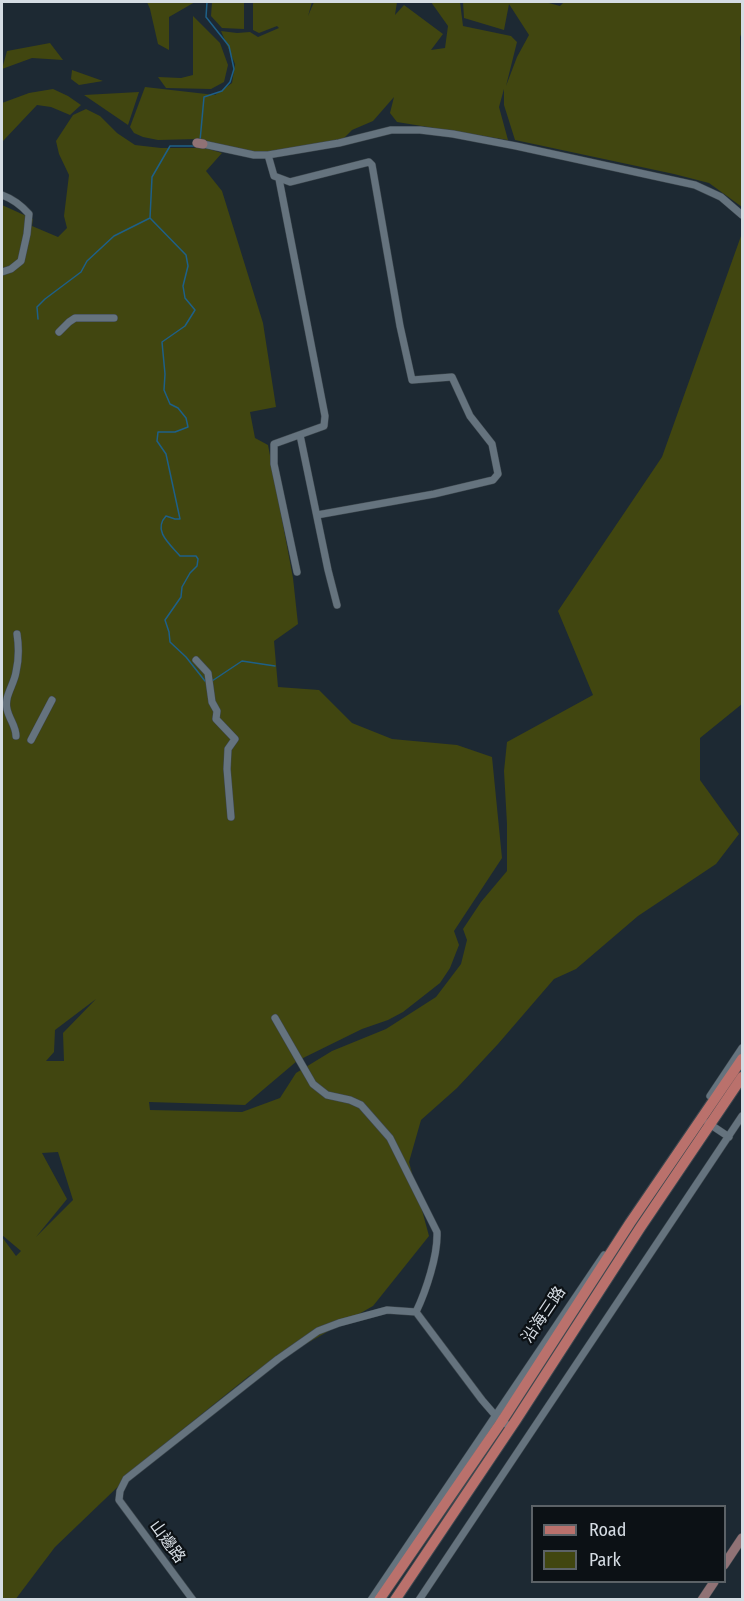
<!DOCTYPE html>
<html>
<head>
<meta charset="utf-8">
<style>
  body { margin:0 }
  #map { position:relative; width:744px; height:1601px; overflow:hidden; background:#1d2933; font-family:"Fira Sans Condensed",sans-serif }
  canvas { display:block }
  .frame { position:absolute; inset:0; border:3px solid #d5dce3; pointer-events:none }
  .legend { position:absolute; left:531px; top:1505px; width:195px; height:78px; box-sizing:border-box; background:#0c1115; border:2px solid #5c6267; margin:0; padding:8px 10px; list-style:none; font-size:18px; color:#d5dce3 }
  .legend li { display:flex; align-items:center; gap:12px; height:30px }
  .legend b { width:30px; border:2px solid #5c6267 }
</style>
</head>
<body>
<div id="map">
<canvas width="744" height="1601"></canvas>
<div class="frame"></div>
<ul class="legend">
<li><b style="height:8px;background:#ba716c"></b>Road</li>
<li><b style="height:16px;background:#414610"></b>Park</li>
</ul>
</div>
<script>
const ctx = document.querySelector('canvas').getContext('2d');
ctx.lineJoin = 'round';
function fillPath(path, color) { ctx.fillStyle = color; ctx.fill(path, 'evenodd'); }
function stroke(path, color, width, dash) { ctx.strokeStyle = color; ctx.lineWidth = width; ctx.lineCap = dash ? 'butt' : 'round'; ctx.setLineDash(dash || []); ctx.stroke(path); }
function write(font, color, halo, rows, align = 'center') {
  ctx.font = font + ' "Fira Sans Condensed","Noto Sans TC",sans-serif'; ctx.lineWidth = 4.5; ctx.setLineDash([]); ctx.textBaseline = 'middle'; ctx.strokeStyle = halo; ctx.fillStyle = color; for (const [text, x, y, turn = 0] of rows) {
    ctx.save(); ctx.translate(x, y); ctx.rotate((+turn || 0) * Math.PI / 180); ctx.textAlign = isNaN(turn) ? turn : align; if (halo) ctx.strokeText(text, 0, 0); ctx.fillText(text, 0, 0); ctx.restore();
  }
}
fillPath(new Path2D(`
  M147,2h48l-26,15v33l-11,-6 -8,-35z
  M212,2h32v27l-22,-1 -11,-12z
  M253,2h59l-4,14 6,-14h83l-2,13 9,-10 39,29 -12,16 14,-2 3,-22 -17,-24h29l3,24 48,10 6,6 -11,44 11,-29 12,-22 -20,-31 -5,26 -40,-12 -1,-16h82l15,4 4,-4h178v30l-2,5 1,46h1v124l-33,-24 -35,-9 -159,-34 -11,-35v-16l-5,18 9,33 -111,-18 -7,-9 4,-16 -21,24 -21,9 -13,13 -81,12 -60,-16 -40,1 -15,-3 -9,-4 -4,-6 15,-40 70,8 17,-12 3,-19 -14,-33 16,2 13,-1 8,5 21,-9 -2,-2 -18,7 -6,-3z
  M193,16l27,27 8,22 -4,17 -13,7 -45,-1 -8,-11 23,1 12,-3z
  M50,43l13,17 -31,-2 -30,11 5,-18z
  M72,70l31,11 -24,4 -8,-6z
  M53,89l15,7 13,9 -11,10 -19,-8 -14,-2 -34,36h-1v-38l27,-10z
  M139,92l-11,33 -44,-30z
  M86,109l14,7 17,17 18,12 26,3h44l17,5 -16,18 16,20 41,132 13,84 -26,5 5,26 13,7 25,133 5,46 -24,17 4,46 41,3 33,33 40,16 65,6 35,12 10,101 -48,73 5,14 -9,23 -10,15 -37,29 -15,8 -26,9 -65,32 -52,44 -96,-3 1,8 92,2 38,-14 16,-25 36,-22 54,-22 50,-32 25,-33 6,-24 -4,-11 18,-27 26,-31v-47l-3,-53 3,-29 86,-47 -35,-84 104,-154 79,-221 1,8v460l-42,34v42l39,54 -23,30 -78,52 -62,53 -22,10 -56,65 -41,44 -36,32 -12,42 20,74 -56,70 -124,70 -97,78 -97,93 -40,53 -13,-1v-362l14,19 5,-5 -19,-16v-257l1,-1 -1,-1v-771l31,14 -1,7 26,11 9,-9 -3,-12 5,-41 -10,-21 -3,-13 17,-26zM96,999l-33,34 1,28h-18l8,-9 1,-22zM58,1152l15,48 -37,37 31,-38 -25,-46z`), '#414610');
stroke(new Path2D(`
  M200,141l4,-44 18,-6 8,-9 4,-13 -5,-23 -23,-29 1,-15
  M194,146h-24l-18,31 -2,41 36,37 2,11 -5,20 2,12 10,12 -10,16 -23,16 3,32 -1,16 6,14 8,4 8,10 2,9 -13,5h-17l-1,9 9,13 14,65h-5l-9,-3c-14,15 5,29 14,40h16l2,3 -1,7 -7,7 -8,14 -1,10 -16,23 4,12 1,10 16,15 19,24
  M38,319l-1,-12 8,-8 36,-27 6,-11 27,-25 36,-18
  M212,681l30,-20 33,5`), '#1e6088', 1.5);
const street = new Path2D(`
  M203,144l51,11h14l71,-12 52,-13h29l33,4 63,12 179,39 26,12 21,18
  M268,155l6,21 16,6 79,-20 3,3 28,161 12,54 40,-3 18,39 22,28 6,30 -5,6 -59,14 -117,21
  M279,179l46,237 -1,10 -50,18v20l23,108
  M2,195c11,4 19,10 27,19l-2,20 -6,27 -10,8 -9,3
  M59,332l10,-10 6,-4h39
  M300,435l28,135 9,35
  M196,660l12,13 4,29 5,9 -1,8 19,20 -7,10 -1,20 4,48
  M16,736c0,-10 -7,-17 -9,-27 -3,-13 7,-24 9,-37 3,-13 3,-25 1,-38
  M31,740l21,-40
  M710,1096l32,-48
  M708,1123l21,14
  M416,1312l66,88 13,15 16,13
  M193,1600l-74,-100 1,-9 6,-12 152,-120 40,-28 21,-8 48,-13 29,2c10,-21 22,-57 21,-80l-47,-94 -29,-33 -11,-5 -23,-5 -14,-11 -38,-66
  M371,1600l233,-345
  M419,1600l323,-484`);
const secondary = new Path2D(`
  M197,143l6,1
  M724,1565l18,-27
  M702,1600l12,-18`);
const primary = new Path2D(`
  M379,1600l123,-179 128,-198 112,-164
  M395,1600l121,-180 124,-192 102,-151`);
stroke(street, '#3d474e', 8);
stroke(secondary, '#3d474e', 10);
stroke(primary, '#3d474e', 12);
stroke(street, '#65737e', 7);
stroke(secondary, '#907275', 9);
stroke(primary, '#ba716c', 10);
write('16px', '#d5dce3', '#0c1115', [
  ["沿海三路",544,1315,-56],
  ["山邊路",167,1542,54]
]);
</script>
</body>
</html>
